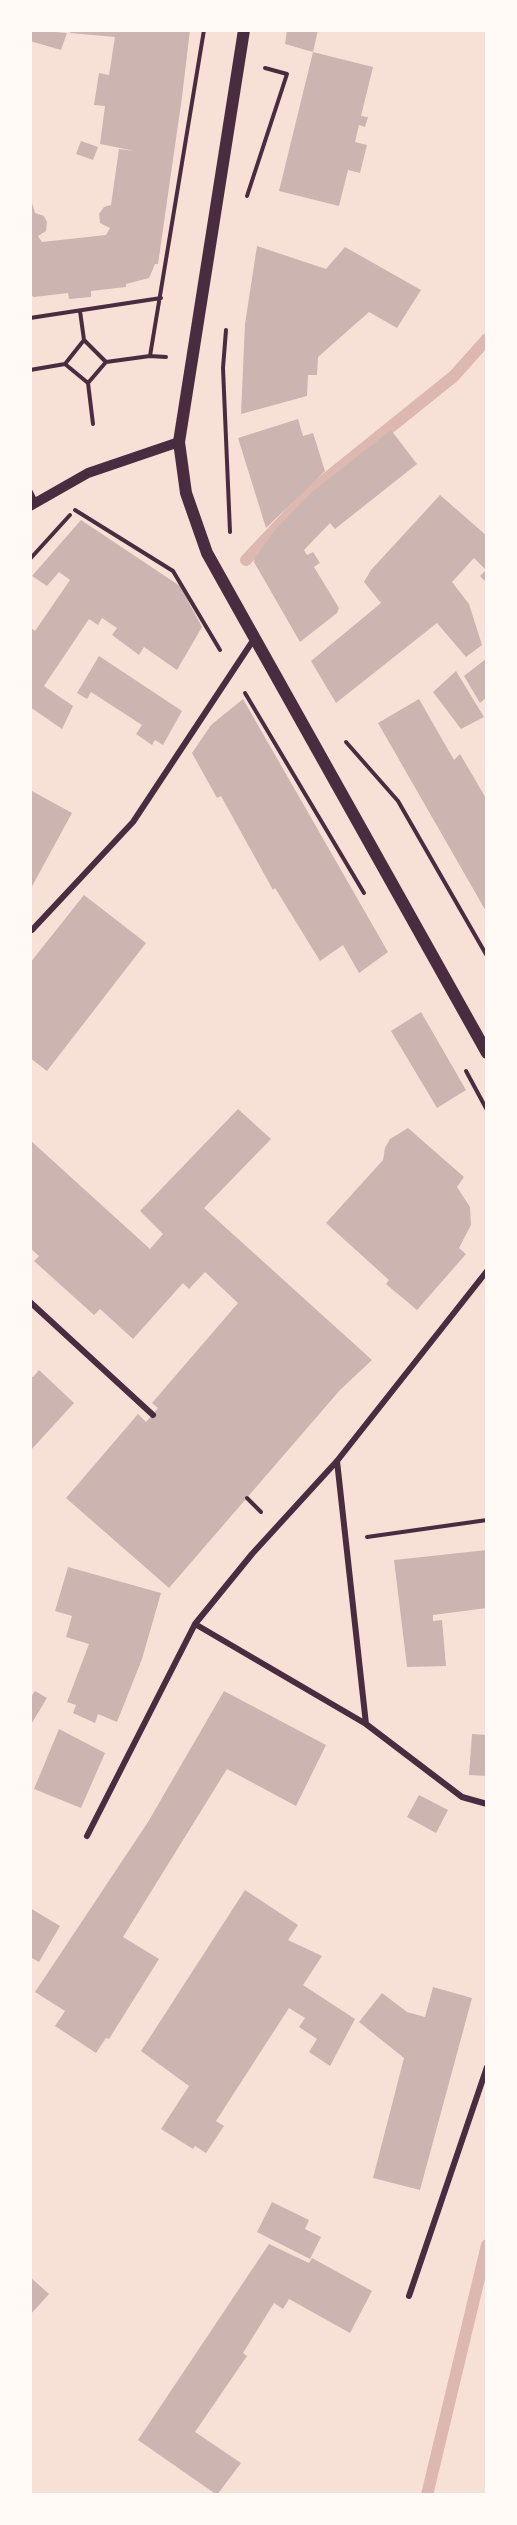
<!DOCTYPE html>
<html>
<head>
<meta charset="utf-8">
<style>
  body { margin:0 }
  #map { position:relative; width:517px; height:2525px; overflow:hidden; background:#f7e1d7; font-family:Roboto,sans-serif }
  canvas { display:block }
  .frame { position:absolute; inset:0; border:32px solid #fffaf5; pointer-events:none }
</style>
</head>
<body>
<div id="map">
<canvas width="517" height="2525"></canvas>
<div class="frame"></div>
</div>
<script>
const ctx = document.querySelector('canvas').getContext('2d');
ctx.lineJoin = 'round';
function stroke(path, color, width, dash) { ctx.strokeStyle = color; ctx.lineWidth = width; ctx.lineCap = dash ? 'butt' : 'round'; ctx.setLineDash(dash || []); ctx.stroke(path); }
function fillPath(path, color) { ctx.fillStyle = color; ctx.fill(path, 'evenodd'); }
stroke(new Path2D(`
  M246,560l65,-69 143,-115 33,-37
  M427,2495l60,-250`), '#dcb8b0', 12);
fillPath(new Path2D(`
  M30,30l37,3 -6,17 -31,-9z
  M71,30h119l-8,67 -24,167h-3l-6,14 -23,6v3l-35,4v6l-22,2 -1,-6 -34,4 -4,-2v-99l5,17 9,3 3,6 -1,9 -8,5 4,6 64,-7 4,-7 -10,-5 -1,-9 5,-7 7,-2 8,-56 16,2 -35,-7 5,-38 -11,-1 5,-32 10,2 6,-38 -45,-4z
  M287,30h31l-5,22 -28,-8z
  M313,52l60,15 -12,49 7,1 -3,10 -6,-2 -4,17 12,3 -7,28 -12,-3 -9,36 -60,-15z
  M81,141l17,6 -5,13 -17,-6z
  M257,246l69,23 19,-22 76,43 -24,38 -28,-16 -51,45 -1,18h-9l-1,21 -66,18 4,-90z
  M298,419l5,17 10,-3 12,38 -59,57 -28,-90z
  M391,430l26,34 -82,65 -5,-6 -26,27 3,5 6,-3 7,11 -6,4 25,41 -2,5 -37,29 -46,-80 1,-4 21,-29 35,-36z
  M440,495l47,41v47l-7,-7 6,-6 -12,-12 -22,24 17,22 13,41 -16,12 -29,-34 -101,80 -25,-42 70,-58 -17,-21 7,-12z
  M81,520l99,66 22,41 -25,43 -33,-23 -5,8 -27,-20 5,-7 -15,-10 -4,7 -9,-6 -45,67 29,20 -11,23 -32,-22v-80l5,4 35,-51 -11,-8 -12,14 -15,-10z
  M99,656l83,55 -19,34 -8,-5 -3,5 -16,-11 6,-9 -51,-33 -4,7 -10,-6z
  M487,658v39l-7,6 -16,-27z
  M456,671l28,46 -23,12 -28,-37z
  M243,699l145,253 -29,21 -16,-28 -23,16 -45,-73 -2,2 -52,-94 -4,2 -25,-45 19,-28z
  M419,699l35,61 6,-6 27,46v113l-109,-190z
  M32,791l40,22 -42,77v-95z
  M84,895l62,48 -99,128 -17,-13v-95z
  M421,1012l45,78 -29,18 -46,-77z
  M238,1109l33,30 -67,69 168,152 -32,30 -171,198 -103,-90 72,-84 8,8 12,-14 -6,-5 86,-100 -33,-31 -16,17 -6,-6 -50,56 -33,-30 -6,6 -60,-54 5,-5 -9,-8v-108l120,109 13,-15 -23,-23z
  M408,1128l56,49 -7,10 13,20 1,18 -12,23 7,6 -49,56 -31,-26 3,-4 -63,-57 57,-63 2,-12 5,-9z
  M39,1370l35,33 -44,48v-76l3,2z
  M487,1550v58l-54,7v6l9,-1 4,46 -39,1 -13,-107z
  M68,1567l93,26 -19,66 -25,63 -19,-8 -3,9 -22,-10 3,-8 -9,-3 22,-58 -23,-7 6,-21 -17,-5z
  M35,1691l12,7 -17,28v-28z
  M224,1691l102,54 -30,61 -69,-37 -104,168 36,22 -50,80 -3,-1 -10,15 -41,-27 10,-15 -30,-19 113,-170z
  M59,1729l46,24 -24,55 -47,-19z
  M472,1734l15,1v41l-18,-1z
  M419,1795l29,15 -12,23 -29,-16z
  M245,1890l53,35 -10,15 34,16 -19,29 52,34 -25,47 -21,-14 8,-13 -18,-12 6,-9 -16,-10 -73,113 8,5 -18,27 -11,-7 -2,3 -32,-20 28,-43 -48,-35z
  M30,1908l30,18 -21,36 -9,-5z
  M433,1987l39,11 -52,192 -47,-12 31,-120 -45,-36 23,-29 25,19 18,5z
  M272,2202l37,18 -4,9 16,8 -11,22 -53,-27z
  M269,2244l40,19 3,-5 60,33 -22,42 -61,-34 -6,10 -9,-6 -31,50 4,3 -52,76 46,31 -24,32 -79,-55z
  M30,2277l19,17 -19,21z`), '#ccb4b1');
stroke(new Path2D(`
  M247,196l40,-122 -22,-6
  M80,311l4,29 22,22 -18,21 5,41
  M30,318l131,-20
  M226,330l-3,38 7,164
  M166,357l-16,-1 54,-326
  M106,362l44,-6
  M65,364l19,-24
  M30,370l35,-6 23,19
  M75,510l98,61 47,79
  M30,559l40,-44
  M245,693l119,200
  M346,742l52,59 89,155
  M466,1071l21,39
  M247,1498l14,14
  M367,1537l120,-17`), '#4a2c40', 4);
stroke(new Path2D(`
  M30,492l5,10
  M30,928l2,2 101,-108 121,-183
  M30,1302l123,113
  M337,1461l29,263
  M195,1624l171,100 96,73 25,7
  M87,1836l108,-212 57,-70 85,-93 150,-190
  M409,2296l78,-229`), '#4a2c40', 6);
stroke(new Path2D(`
  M30,506l58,-33 91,-31`), '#4a2c40', 10);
stroke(new Path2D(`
  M244,30l-65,412 7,51 21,60 280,500`), '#4a2c40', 12);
</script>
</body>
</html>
